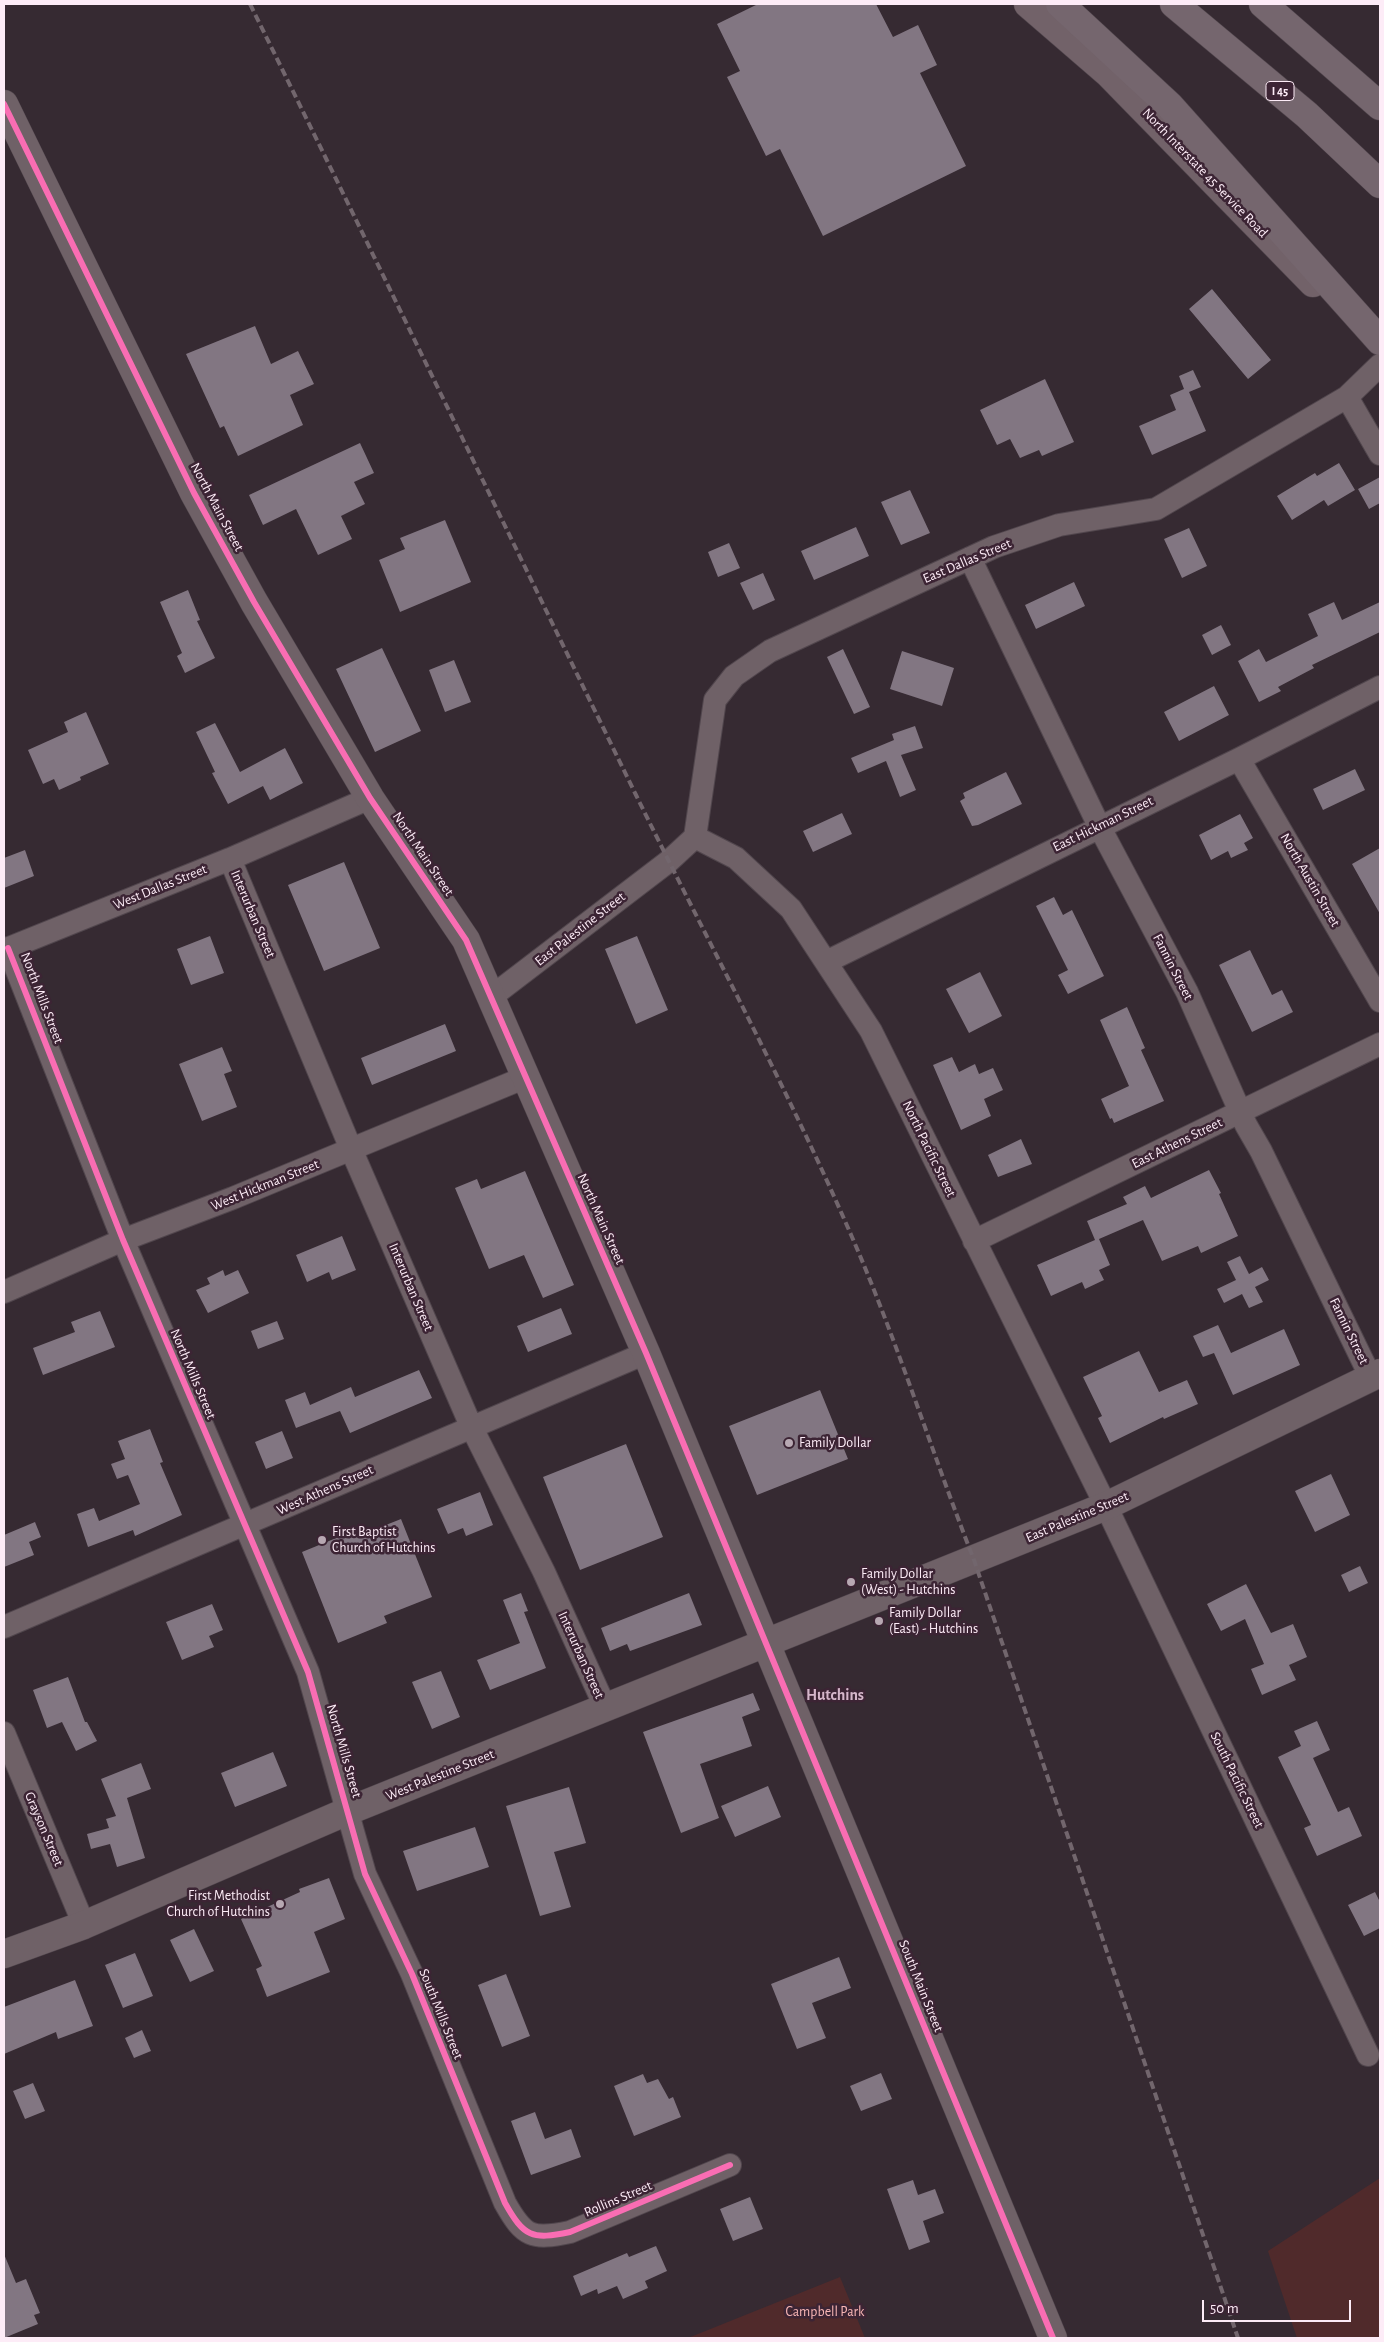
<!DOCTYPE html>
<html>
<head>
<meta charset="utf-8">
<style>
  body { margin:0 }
  #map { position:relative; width:1384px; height:2342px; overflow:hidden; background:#362a32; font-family:"Alegreya Sans",sans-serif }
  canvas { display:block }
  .frame { position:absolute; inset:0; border:5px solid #fdecf7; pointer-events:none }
  .scale { position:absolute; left:1202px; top:2300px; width:149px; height:22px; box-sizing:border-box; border:2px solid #fdecf7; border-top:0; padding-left:6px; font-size:15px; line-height:18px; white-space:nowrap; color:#fdecf7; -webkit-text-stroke:4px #3c2434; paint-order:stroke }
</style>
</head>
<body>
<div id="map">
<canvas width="1384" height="2342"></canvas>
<div class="frame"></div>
<div class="scale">50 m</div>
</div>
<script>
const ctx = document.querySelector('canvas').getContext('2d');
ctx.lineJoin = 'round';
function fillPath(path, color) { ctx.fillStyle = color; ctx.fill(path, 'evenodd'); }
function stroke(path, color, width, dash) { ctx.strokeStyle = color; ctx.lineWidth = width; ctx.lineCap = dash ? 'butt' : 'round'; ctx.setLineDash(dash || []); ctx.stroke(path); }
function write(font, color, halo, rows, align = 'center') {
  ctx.font = font + ' "Alegreya Sans",sans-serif'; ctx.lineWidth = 5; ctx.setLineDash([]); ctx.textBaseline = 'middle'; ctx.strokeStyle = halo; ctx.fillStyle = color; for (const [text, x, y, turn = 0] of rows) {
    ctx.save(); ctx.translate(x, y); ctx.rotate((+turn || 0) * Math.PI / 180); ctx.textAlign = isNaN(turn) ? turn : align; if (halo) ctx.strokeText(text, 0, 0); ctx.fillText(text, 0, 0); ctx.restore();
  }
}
fillPath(new Path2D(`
  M1380,2178v160h-83l-29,-87z
  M840,2277l25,61h-177z`), '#502a2b');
fillPath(new Path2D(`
  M758,4h118l17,33 25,-12 19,40 -17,8 46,93 -143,70 -43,-87 -14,7 -39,-79 13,-6 -23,-47z
  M1212,289l59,71 -23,19 -59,-70z
  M255,326l16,38 27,-13 16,33 -24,11 13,30 -65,31 -14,-30 -4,2 -34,-74z
  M1193,370l8,17 -12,5 17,39 -54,24 -13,-29 37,-16 -6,-15 14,-6 -5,-13z
  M1045,379l29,63 -32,14 -3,-6 -19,8 -10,-19 -13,6 -17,-35z
  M360,443l14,30 -20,9 11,22 -24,12 11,23 -34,16 -22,-46 -33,16 -14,-30z
  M1339,463l16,27 -27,16 -4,-6 -32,20 -15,-24 38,-23 2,3z
  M1380,477v26l-11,6 -11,-20z
  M910,490l20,43 -29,12 -20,-43z
  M445,520l26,62 -71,30 -21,-52 26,-11 -5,-11z
  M856,527l13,29 -55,24 -13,-29z
  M1189,528l18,38 -25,12 -18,-39z
  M729,543l11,25 -22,9 -10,-25z
  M763,573l12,27 -22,10 -13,-27z
  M1074,582l11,24 -49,23 -11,-24z
  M188,590l12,30 -3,1 18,37 -30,15 -8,-17 5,-3 -22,-51z
  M1334,602l8,18 38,-18v30l-68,33 2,3 -36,19 3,4 -22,11 -21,-41 21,-12 7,13 52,-26 -10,-22z
  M1221,625l10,20 -19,10 -10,-20z
  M382,648l39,83 -46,21 -39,-83z
  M843,649l27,58 -16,7 -27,-57z
  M902,651l52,17 -12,38 -52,-17z
  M454,660l17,42 -26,10 -16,-42z
  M1214,686l15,29 -50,26 -15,-29z
  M86,712l23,52 -29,13 1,3 -22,10 -5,-11 -11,5 -15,-34 40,-18 -4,-10z
  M215,723l25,49 45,-24 18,35 -33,17 -7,-14 -35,18 -16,-31 3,-1 -19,-40z
  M915,726l8,22 -22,7 15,35 -16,7 -14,-36 -28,12 -7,-15 43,-18 -2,-6z
  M1355,769l10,21 -42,20 -10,-21z
  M1006,772l16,32 -44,21 -6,1 -12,-25 5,-3 -2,-5z
  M842,813l10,21 -39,18 -10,-21z
  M1240,814l13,24 -9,5 4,7 -17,8 -3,-7 -17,9 -12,-25z
  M1380,848v66l-28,-50z
  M25,850l9,26 -30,12v-30z
  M344,862l36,86 -56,23 -36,-86z
  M1054,897l9,18 9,-5 32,66 -36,18 -10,-19 10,-5 -32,-64z
  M210,936l14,37 -33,12 -14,-36z
  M637,936l31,74 -32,14 -31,-75z
  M1250,950l22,45 10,-5 11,22 -41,20 -33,-67z
  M980,972l22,44 -33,17 -23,-44z
  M1127,1007l18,41 -4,2 23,51 -50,22 -2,-5 -2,1 -9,-20 28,-13 -29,-66z
  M445,1024l11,27 -84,34 -11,-27z
  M222,1047l10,24 -8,3 13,33 -35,14 -23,-57z
  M952,1057l7,15 16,-8 4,10 14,-6 10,22 -19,9 7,17 -30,14 -28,-65z
  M1021,1139l11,25 -34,13 -10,-22z
  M1209,1170l12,23 -2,1 19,42 -37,17 -3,-7 -36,15 -19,-41 -44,19 11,26 -11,5 5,10 -19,9 -3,-7 -31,14 -14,-31 58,-25 -8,-19 40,-17 -4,-7 22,-11 6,12z
  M525,1171l49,114 -31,13 -19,-43 -35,14 -34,-81 22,-9 4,10z
  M342,1236l14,34 -24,10 -3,-8 -22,10 -11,-27z
  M1240,1256l9,18 13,-7 7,13 -14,7 8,15 -14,6 -7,-14 -18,9 -7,-14 19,-9 -9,-18z
  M223,1270l2,6 13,-6 11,23 -41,20 -12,-23 14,-6 -3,-6z
  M561,1308l11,26 -44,18 -11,-26z
  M100,1311l15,36 -72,28 -10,-27 42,-16 -4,-10z
  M277,1321l7,18 -26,10 -7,-18z
  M1218,1325l13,28 53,-24 16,36 -67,30 -19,-42 -11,4 -10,-21z
  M1139,1351l20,41 28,-12 11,24 -34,15 -1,-2 -53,26 -12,-25 4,-2 -19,-39z
  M419,1370l13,28 -82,35 -10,-22 -44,17 -11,-28 20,-8 5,13 41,-18 4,10z
  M820,1390l28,69 -91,36 -28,-69z
  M150,1429l13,33 -3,1 22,52 -47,21 -2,-6 -45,17 -11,-33 17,-6 5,13 41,-17 -12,-29 -11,4 -6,-15 14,-5 -7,-18z
  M282,1431l11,27 -27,11 -11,-27z
  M626,1444l37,93 -83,33 -37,-93z
  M1331,1474l19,41 -35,17 -20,-41z
  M480,1492l13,33 -27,11 -3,-8 -15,6 -11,-25z
  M401,1519l31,78 -48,19 3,7 -49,20 -36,-91 49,-20 2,6z
  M35,1522l6,15 -12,5 5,13 -30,12v-32z
  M1360,1566l8,17 -19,9 -8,-17z
  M1246,1584l25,49 22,-9 14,33 -18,8 7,15 -34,15 -11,-26 13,-5 -19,-45 -24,12 -14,-27z
  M521,1593l7,18 -4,1 22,56 -56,22 -13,-30 43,-17 -17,-43z
  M689,1593l13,32 -72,26 -3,-7 -17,7 -9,-23z
  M212,1604l11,26 -14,6 5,11 -32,13 -16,-38z
  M441,1671l19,46 -28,12 -20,-47z
  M68,1677l17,45h2l10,19 -21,10 -14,-29 -15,6 -14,-38z
  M753,1693l7,17 -18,7 10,29 -52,18 19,54 -38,15 -38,-101z
  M1317,1721l13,29 -17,8 25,54 11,-5 13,29 -45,20 -13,-28 7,-3 -33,-68 23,-11 -7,-15z
  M273,1752l14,34 -52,21 -14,-34z
  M141,1763l10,26 -24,9 18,60 -28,9 -7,-23 -19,5 -4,-15 22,-6 -3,-9 10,-3 -15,-37z
  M768,1786l13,31 -46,20 -14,-31z
  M569,1787l17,56 -32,9 17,55 -31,9 -34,-110z
  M475,1827l14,40 -72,24 -14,-40z
  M329,1878l16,41 -31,13 16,40 -63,25 -11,-28 6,-3 -21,-47 59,-27 -1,-3z
  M1375,1892l5,10v26l-16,8 -16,-31z
  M194,1929l20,42 -24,11 -20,-42z
  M135,1953l18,43 -30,12 -18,-43z
  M839,1957l12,31 -39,15 14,35 -29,11 -26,-65z
  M506,1974l24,62 -28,11 -24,-62z
  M75,1980l18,46 -35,13 -2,-7 -52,22v-47z
  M142,2030l9,21 -17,7 -9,-20z
  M881,2073l11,26 -31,12 -11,-25z
  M643,2074l4,9 11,-4 11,20 4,-2 8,20 -47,19 -20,-50z
  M33,2083l12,28 -20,8 -12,-28z
  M535,2112l10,27 26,-10 10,28 -50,18 -20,-54z
  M913,2180l5,15 17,-6 9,24 -21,8 7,21 -21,8 -22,-61z
  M750,2197l13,32 -30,12 -13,-32z
  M656,2246l11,25 -22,10 3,7 -25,11 -6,-13 -19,8 -1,-5 -16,7 -8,-20 54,-23 2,4z
  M4,2254l12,29 10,-4 14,34 -6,2 4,9 -34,14z`), '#827682');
const minor = new Path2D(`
  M1347,397l33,57
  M970,558l129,268 88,166 59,133 15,26 110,227
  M1239,759l141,242
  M695,837l41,21 55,51 80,122 235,475 262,549
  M230,859l121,290 120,277 73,146 62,137
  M8,948l115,292 185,432 57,202 47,100 93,229c19,34 27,37 65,29l160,-67
  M4,950l226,-91 140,-61
  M826,962l413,-203 141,-72
  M491,997l178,-136 26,-24 20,-137 19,-24 36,-25 224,-104 65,-22 97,-16 191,-112 33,-32
  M974,1241l406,-197
  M4,1292l119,-52 110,-42 293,-121
  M4,1627l642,-274
  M4,1733l80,192`);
const tertiary = new Path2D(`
  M4,104l190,389 60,109 116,196 96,142 180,413 407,985
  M4,1954l80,-29 264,-114 758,-305 274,-133`);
const secondary = new Path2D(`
  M1028,4l81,70 204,209`);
const motorway = new Path2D(`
  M1060,4l110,102 210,235
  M1174,4l133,111 73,69
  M1263,4l117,102`);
stroke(minor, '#51464d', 24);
stroke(tertiary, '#51464d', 29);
stroke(secondary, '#51464d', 29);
stroke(motorway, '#51464d', 29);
stroke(minor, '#6f6167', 22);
stroke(tertiary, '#6f6167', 28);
stroke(secondary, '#726269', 28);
stroke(motorway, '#75666e', 28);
stroke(new Path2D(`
  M250,4c130,263 257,527 386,791 72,147 151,292 216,442 46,106 80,216 122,323l264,778`), '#72666d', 4, [8, 4]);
stroke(new Path2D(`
  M4,104l190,389 60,109 116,196 96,142 180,413 407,985
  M8,948l115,292 185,432 57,202 47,100 93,229c19,34 27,37 65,29l160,-67`), '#f96db3', 6);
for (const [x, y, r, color] of [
  [789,1443,5,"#b7a8b2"],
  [322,1540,5,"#b7a8b2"],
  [851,1582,5,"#b7a8b2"],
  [879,1621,5,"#b7a8b2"],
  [280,1904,5,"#b7a8b2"]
]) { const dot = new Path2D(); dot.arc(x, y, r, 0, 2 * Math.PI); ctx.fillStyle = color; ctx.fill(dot); stroke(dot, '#3c2434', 2); }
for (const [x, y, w] of [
  [1280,91,28]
]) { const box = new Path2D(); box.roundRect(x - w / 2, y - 9.5, w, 19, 4); ctx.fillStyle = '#3c2434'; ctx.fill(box); stroke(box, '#fdecf7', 1); }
write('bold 12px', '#fdecf7', null, [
  ["I 45",1280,91]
]);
write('14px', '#fdecf7', '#3c2434', [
  ["North Interstate 45 Service Road",1205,173,46],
  ["North Main Street",217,507,62],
  ["East Dallas Street",967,561,-23],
  ["East Hickman Street",1103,824,-26],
  ["North Main Street",423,854,56],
  ["North Austin Street",1310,880,60],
  ["West Dallas Street",160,887,-22],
  ["Interurban Street",253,914,67],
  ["East Palestine Street",580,929,-38],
  ["Fannin Street",1173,967,63],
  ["North Mills Street",42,998,69],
  ["East Athens Street",1177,1143,-26],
  ["North Pacific Street",929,1149,64],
  ["West Hickman Street",265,1185,-22],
  ["North Main Street",601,1219,66],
  ["Interurban Street",411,1287,67],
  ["Fannin Street",1349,1331,64],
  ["North Mills Street",193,1374,67],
  ["West Athens Street",325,1490,-24],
  ["East Palestine Street",1077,1517,-23],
  ["Interurban Street",581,1655,66],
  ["North Mills Street",344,1751,74],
  ["West Palestine Street",440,1775,-22],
  ["South Pacific Street",1237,1780,64],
  ["Grayson Street",44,1829,67],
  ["South Main Street",921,1986,68],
  ["South Mills Street",441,2014,68],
  ["Rollins Street",618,2199,-23]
]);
write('14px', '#fdecf7', '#3c2434', [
  ["Family Dollar",799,1443],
  ["First Baptist",332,1532],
  ["Church of Hutchins",332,1548],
  ["Family Dollar",861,1574],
  ["(West) - Hutchins",861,1590],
  ["Family Dollar",889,1613],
  ["(East) - Hutchins",889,1629],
  ["First Methodist",270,1896,"right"],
  ["Church of Hutchins",270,1912,"right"]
], 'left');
write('14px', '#f9b6b5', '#3c2434', [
  ["Campbell Park",825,2312]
]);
write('bold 16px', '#d5b6ca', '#3c2434', [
  ["Hutchins",835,1695]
]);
</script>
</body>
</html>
